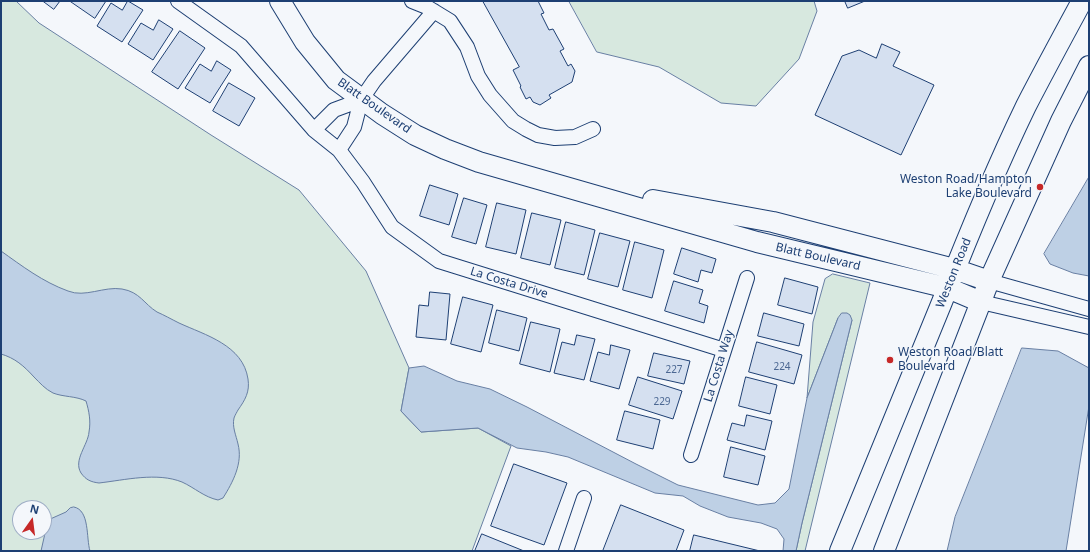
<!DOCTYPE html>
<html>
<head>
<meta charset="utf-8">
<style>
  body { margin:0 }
  #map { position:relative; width:1090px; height:552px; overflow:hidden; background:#f4f7fb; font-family:"Noto Sans",sans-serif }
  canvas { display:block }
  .frame { position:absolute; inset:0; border:2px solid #1d3f73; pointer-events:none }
  .north { position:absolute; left:12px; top:500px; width:40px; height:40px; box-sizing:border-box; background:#f4f7fb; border:1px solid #9eadc5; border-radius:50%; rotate:14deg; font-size:11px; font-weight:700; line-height:16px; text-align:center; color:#1d3f73 }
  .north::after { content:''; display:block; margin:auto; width:14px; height:18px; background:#c62828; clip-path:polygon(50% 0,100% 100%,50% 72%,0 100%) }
</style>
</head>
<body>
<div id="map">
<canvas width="1090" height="552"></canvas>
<div class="frame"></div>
<div class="north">N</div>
</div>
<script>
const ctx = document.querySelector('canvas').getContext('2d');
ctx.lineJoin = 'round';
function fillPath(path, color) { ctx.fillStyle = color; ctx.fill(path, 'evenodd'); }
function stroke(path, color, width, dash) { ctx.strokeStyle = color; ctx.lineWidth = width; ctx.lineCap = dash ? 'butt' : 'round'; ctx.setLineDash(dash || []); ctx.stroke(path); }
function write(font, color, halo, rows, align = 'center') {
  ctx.font = font + ' "Noto Sans",sans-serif'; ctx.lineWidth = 3; ctx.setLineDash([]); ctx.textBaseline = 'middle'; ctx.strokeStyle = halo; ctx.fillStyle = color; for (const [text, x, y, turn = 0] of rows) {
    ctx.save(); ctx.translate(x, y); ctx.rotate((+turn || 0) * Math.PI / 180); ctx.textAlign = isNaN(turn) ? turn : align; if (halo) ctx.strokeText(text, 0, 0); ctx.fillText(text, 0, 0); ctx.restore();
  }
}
const green = new Path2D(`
  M1,1h15l23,22 172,112 88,55 67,81 43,97 -8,43 20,21 57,-4 33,18 -39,105h-471zM20,508h24v24h-24z
  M569,1h245l3,10 -18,48 -43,47 -35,-3 -62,-36 -62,-15z
  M833,274l37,9 -65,268h-9l6,-28 50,-203 -14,-2 -31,80 6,-76 12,-43z`);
fillPath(green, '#d7e8df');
stroke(green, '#687fa3', 1);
const water = new Path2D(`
  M1089,177v99l-16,-3 -23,-9 -6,-10z
  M1,251c21,15 42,31 67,40 17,7 36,-5 54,-2 18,3 22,15 35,23 7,3 14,7 22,11 26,12 64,22 69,56 2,13 -3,21 -10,31 -1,2 -3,5 -4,8 -2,9 2,17 4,26 5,19 -5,38 -15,54l-5,2c-14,-3 -23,-12 -36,-18 -25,-10 -57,-2 -83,1 -8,-1 -13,-3 -18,-10 -8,-13 7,-28 8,-41 2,-11 0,-21 -3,-31 -10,-5 -23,-4 -33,-8 -8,-4 -13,-10 -19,-16 -10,-11 -19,-19 -33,-23z
  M842,313h5l3,2 2,5 -50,203 -6,28h-13l1,-12 -7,-10 -16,-6 -33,-6 -28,-11 -17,-10 -28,-3 -87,-36 -22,-5 -29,-4 -39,-20 -57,4 -20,-21 8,-43 15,-2 33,15 33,8 37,18 109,57 42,21 80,20 17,-2 14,-14 18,-91 31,-80z
  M1022,348l36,3 31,17v38l-23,145h-119l8,-34z
  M74,507c16,3 12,31 16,44h-49l7,-31 18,-8 4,-4z`);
fillPath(water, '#bed0e5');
stroke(water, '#687fa3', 1);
const building = new Path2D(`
  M43,1h17l-6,8z
  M70,1h36l-11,17z
  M128,1l15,9 -21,32 -25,-16 14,-23 11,7z
  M483,1h55l6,12 -3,1 8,16 4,-1 11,20 -4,2 8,15 3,-2 4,7 -3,11 -23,13 2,3 -11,7 -7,-3 -3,-5 -4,2 -6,-12 1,-1 -8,-16 6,-3z
  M845,1h20l-17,7z
  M159,20l14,9 -20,31 -25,-16 13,-21 12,7z
  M180,31l25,17 -27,41 -26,-17z
  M882,44l18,8 -7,14 41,19 -33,70 -86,-40 27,-59 17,-6 17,8z
  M217,61l14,9 -21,33 -25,-15 15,-24 11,7z
  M229,83l26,15 -16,28 -26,-15z
  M430,185l28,9 -9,31 -29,-9z
  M464,198l23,7 -11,39 -24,-7z
  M497,203l29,7 -10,44 -30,-7z
  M532,213l29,7 -11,45 -29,-7z
  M566,222l29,8 -11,45 -29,-7z
  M600,233l30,8 -12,46 -30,-8z
  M635,242l29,8 -12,48 -29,-8z
  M682,248l34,11 -4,14 -11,-3 -3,12 -24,-8z
  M785,278l33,9 -6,27 -34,-9z
  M674,281l29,9 -4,13 9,3 -4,17 -39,-12z
  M430,292l20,2 -4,46 -30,-3 3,-32 9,1z
  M463,297l30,8 -12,47 -30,-8z
  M497,310l30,8 -8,33 -30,-8z
  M764,313l40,11 -5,22 -41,-10z
  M531,322l29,7 -10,43 -30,-8z
  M577,335l18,4 -11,41 -30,-7 8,-31 12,3z
  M757,342l45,13 -8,29 -45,-12z
  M611,345l19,5 -11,39 -29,-8 8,-29 11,3z
  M654,353l36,8 -6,23 -36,-8z
  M638,377l44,14 -9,28 -44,-14z
  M746,377l31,8 -7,29 -31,-8z
  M625,411l35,9 -7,29 -36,-9z
  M747,415l25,6 -7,29 -38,-10 5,-17 12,3z
  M731,447l34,9 -7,29 -34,-8z
  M514,464l53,19 -23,62 -53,-19z
  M621,505l63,25 -8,21h-73z
  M482,534l42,17h-49z
  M694,535l66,16h-70z`);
fillPath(building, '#d5e0f0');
stroke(building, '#1d3f73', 1);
const street = new Path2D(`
  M178,1l63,45 73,84 25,20 24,32 29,45 47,34 285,89
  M412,1l15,6 23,14 17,26 11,29 12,19 23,26 13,8 12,6 17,3 20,-1 18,-8
  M361,100l13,-19 60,-70
  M314,130l20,-20 27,-10 -7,27 -15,23
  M989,281l100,28
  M981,302l108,25
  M691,455l56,-177
  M566,551l18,-53`);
const secondary = new Path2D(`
  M280,1l25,41 31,38 46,34 33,21 30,14 34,13 278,80 191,46 33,14
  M653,200l120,22 181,47 35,12
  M840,551l102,-249c26,-66 53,-132 84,-196 18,-35 37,-70 56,-105
  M884,551l105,-270 72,-160 28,-55`);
stroke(street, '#1d3f73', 16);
stroke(secondary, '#1d3f73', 22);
stroke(street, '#f4f7fb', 14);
stroke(secondary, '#f4f7fb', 20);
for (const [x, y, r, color] of [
  [1040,187,4,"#c62828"],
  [890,360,4,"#c62828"]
]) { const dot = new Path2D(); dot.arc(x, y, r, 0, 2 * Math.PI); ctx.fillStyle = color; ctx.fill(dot); stroke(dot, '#f4f7fb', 1.5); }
write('10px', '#4b6792', null, [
  ["224",782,367],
  ["227",674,370],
  ["229",662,402]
]);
write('12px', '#1d3f73', '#f4f7fb', [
  ["Blatt Boulevard",374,106,35],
  ["Blatt Boulevard",818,257,13],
  ["Weston Road",954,273,-68],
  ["La Costa Drive",509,283,17],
  ["La Costa Way",719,366,-73]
]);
write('12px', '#1d3f73', '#f4f7fb', [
  ["Weston Road/Hampton",1032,180],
  ["Lake Boulevard",1032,194],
  ["Weston Road/Blatt",898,353,"left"],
  ["Boulevard",898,367,"left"]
], 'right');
</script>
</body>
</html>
